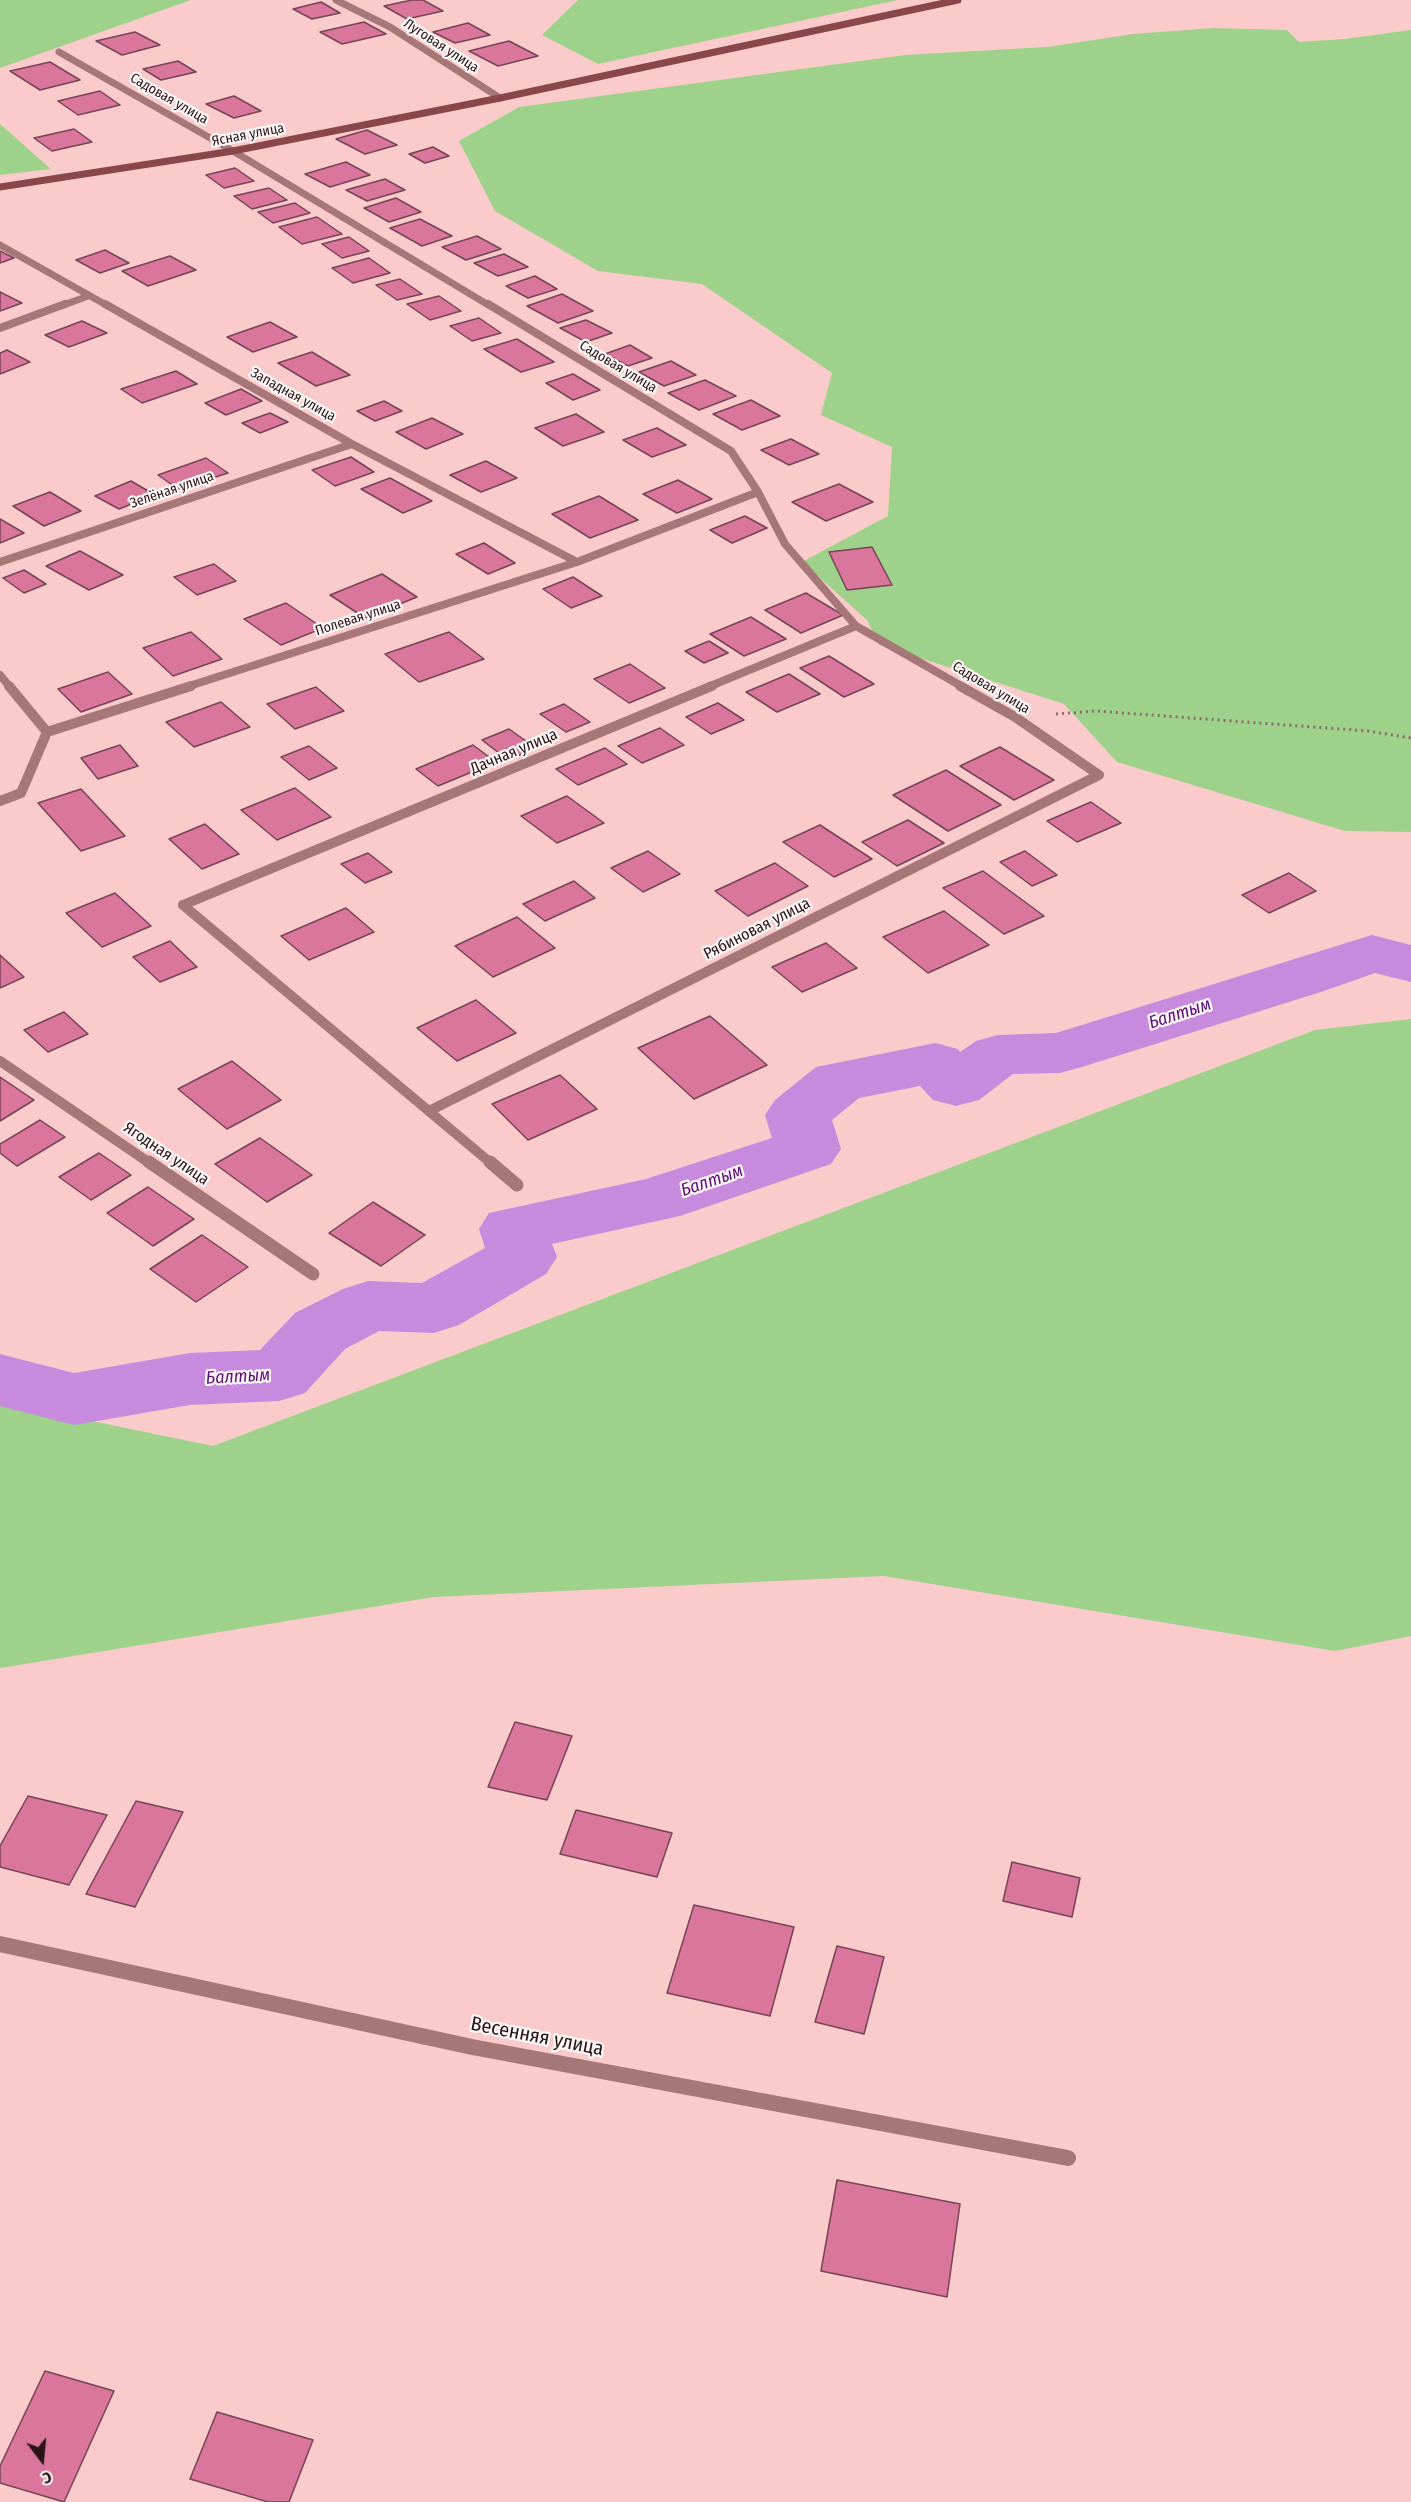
<!DOCTYPE html>
<html>
<head>
<meta charset="utf-8">
<style>
  body { margin:0 }
  #map { position:relative; width:1411px; height:2502px; overflow:hidden; background:#fbcbcc; font-family:"Fira Sans Condensed",sans-serif }
  canvas { display:block }
  .north { position:absolute; left:12px; top:2430px; width:60px; height:60px; -webkit-text-stroke:4px #fef8f8; paint-order:stroke; rotate:164deg; font-size:16px; font-weight:700; line-height:24px; text-align:center; color:#2a1516 }
  .north::after { content:''; display:block; margin:auto; width:21px; height:27px; background:#2a1516; clip-path:polygon(50% 0,100% 100%,50% 72%,0 100%) }
</style>
</head>
<body>
<div id="map">
<canvas width="1411" height="2502"></canvas>
<div class="north">С</div>
</div>
<script>
const ctx = document.querySelector('canvas').getContext('2d');
ctx.lineJoin = 'round';
function fillPath(path, color) { ctx.fillStyle = color; ctx.fill(path, 'evenodd'); }
function stroke(path, color, width, dash) { ctx.strokeStyle = color; ctx.lineWidth = width; ctx.lineCap = dash ? 'butt' : 'round'; ctx.setLineDash(dash || []); ctx.stroke(path); }
function write(font, color, halo, rows, align = 'center') {
  ctx.font = font + ' "Fira Sans Condensed",sans-serif'; ctx.lineWidth = 4.5; ctx.setLineDash([]); ctx.textBaseline = 'middle'; ctx.strokeStyle = halo; ctx.fillStyle = color; for (const [text, x, y, turn = 0] of rows) {
    ctx.save(); ctx.translate(x, y); ctx.rotate((+turn || 0) * Math.PI / 180); ctx.textAlign = isNaN(turn) ? turn : align; if (halo) ctx.strokeText(text, 0, 0); ctx.fillText(text, 0, 0); ctx.restore();
  }
}
fillPath(new Path2D(`
  M0,0h191l-191,68z
  M578,0h320l-300,64 -56,-29z
  M1213,28l74,2 12,12 45,-3 67,-9v802l-66,-1 -228,-69 -53,-58 -185,-59 -12,-25 -65,-58 86,-46 4,-69 -71,-32 11,-42 -130,-89 -104,-13 -103,-60 -36,-70 60,-34 386,-52 142,-8 86,-13z
  M0,124l51,45 -51,6z
  M1411,1019v617l-76,15 -451,-75 -450,21 -434,71v-266l213,44 1102,-416z`), '#9ed18a');
fillPath(new Path2D(`
  M1372,935l39,10v37l-36,-9 -51,18 -242,76 -22,6 -47,1 -34,26 -23,6 -23,-6 -13,-14 -61,12 -27,22 9,29 -10,15 -151,52 -128,28 5,13 -11,17 -87,51 -25,8 -55,-2 -34,18 -40,44 -26,8 -89,4 -116,20 -74,-19v-52l74,19 116,-20 70,-3 35,-37 48,-24 25,-8 54,2 63,-35 -6,-19 10,-16 157,-34 126,-41 -7,-23 10,-15 41,-33 119,-24 23,6 2,3 16,-11 22,-6 58,-2z`), '#c78add');
const building = new Path2D(`
  M412,0h11l20,11 -36,8 -23,-13z
  M321,2l19,11 -28,6 -19,-10z
  M364,22l22,12 -44,10 -22,-12z
  M468,23l22,12 -35,8 -22,-11z
  M135,32l25,13 -38,10 -26,-14z
  M509,41l29,15 -40,10 -29,-15z
  M178,61l18,11 -35,8 -18,-11z
  M50,62l30,18 -40,10 -30,-19z
  M100,91l20,14 -42,10 -20,-14z
  M234,96l27,15 -27,7 -28,-14z
  M74,129l18,13 -40,9 -18,-13z
  M367,130l30,15 -32,9 -29,-15z
  M433,147l16,9 -24,7 -16,-9z
  M346,162l24,13 -40,12 -25,-13z
  M235,168l19,13 -30,7 -18,-13z
  M385,179l20,11 -38,11 -21,-11z
  M269,188l18,12 -35,9 -18,-13z
  M396,198l25,14 -32,10 -25,-14z
  M295,203l15,10 -37,10 -15,-11z
  M317,217l25,17 -40,10 -23,-17z
  M420,219l32,17 -30,10 -32,-18z
  M477,236l24,13 -35,11 -24,-13z
  M349,237l20,14 -27,7 -20,-14z
  M105,250l24,13 -29,10 -24,-13z
  M0,251l14,7 -14,5z
  M504,254l24,13 -30,9 -24,-13z
  M170,256l26,14 -48,16 -26,-15z
  M369,258l21,15 -37,10 -21,-15z
  M535,276l22,13 -29,9 -22,-12z
  M400,279l22,15 -25,6 -21,-15z
  M0,292l22,11 -22,8z
  M562,294l31,17 -35,12 -31,-17z
  M439,296l22,15 -31,9 -23,-16z
  M479,318l22,15 -29,8 -22,-15z
  M586,320l26,13 -26,9 -26,-14z
  M82,321l25,12 -38,14 -24,-12z
  M270,322l27,15 -44,15 -26,-15z
  M517,339l37,23 -33,10 -37,-23z
  M630,345l22,13 -24,8 -23,-12z
  M7,350l23,12 -30,12v-21z
  M312,352l38,23 -34,11 -38,-23z
  M671,361l25,14 -32,11 -25,-14z
  M176,371l21,13 -55,19 -21,-14z
  M573,374l27,16 -27,10 -27,-17z
  M705,380l31,16 -37,14 -31,-17z
  M241,389l21,12 -36,14 -21,-12z
  M751,400l29,16 -38,14 -29,-16z
  M384,401l18,10 -27,10 -18,-10z
  M270,413l18,9 -28,11 -18,-10z
  M576,414l28,18 -41,14 -28,-18z
  M432,418l31,16 -37,15 -30,-17z
  M657,428l29,17 -34,12 -29,-17z
  M791,439l28,15 -30,11 -28,-15z
  M351,457l23,15 -39,14 -23,-16z
  M206,458l22,15 -50,16 -20,-14z
  M486,461l31,17 -36,14 -31,-17z
  M390,478l42,23 -29,12 -42,-24z
  M678,480l34,19 -35,14 -34,-19z
  M131,481l24,14 -36,14 -24,-13z
  M839,484l34,18 -47,19 -34,-19z
  M50,492l31,19 -37,15 -31,-20z
  M599,496l39,24 -48,18 -38,-24z
  M745,516l22,12 -35,15 -22,-13z
  M0,519l24,14 -24,10z
  M484,543l31,20 -27,11 -32,-20z
  M872,547l20,38 -45,5 -18,-38z
  M80,551l43,24 -34,15 -43,-24z
  M214,564l22,17 -39,14 -23,-18z
  M24,570l22,14 -22,9 -21,-15z
  M382,574l35,23 -52,21 -35,-23z
  M573,577l29,19 -31,12 -28,-19z
  M806,593l37,22 -42,18 -36,-23z
  M286,603l37,25 -42,17 -37,-26z
  M751,617l35,22 -42,17 -34,-22z
  M191,632l31,27 -49,17 -30,-28z
  M449,632l35,27 -65,23 -34,-28z
  M709,641l19,12 -24,10 -19,-12z
  M829,656l45,28 -30,13 -44,-29z
  M630,664l35,24 -36,15 -35,-24z
  M108,672l24,22 -51,18 -23,-23z
  M789,674l31,20 -43,18 -31,-20z
  M316,687l28,24 -49,18 -28,-25z
  M221,702l29,25 -56,20 -28,-25z
  M718,703l26,17 -33,14 -25,-17z
  M564,704l26,18 -24,10 -26,-18z
  M660,728l24,17 -42,18 -24,-17z
  M509,729l27,19 -28,12 -26,-20z
  M120,745l18,21 -40,13 -17,-21z
  M473,745l23,17 -58,24 -22,-17z
  M309,746l28,22 -28,12 -28,-23z
  M1000,747l54,33 -40,20 -54,-34z
  M605,748l22,16 -49,21 -22,-16z
  M946,770l55,35 -53,26 -55,-36z
  M295,788l36,29 -54,23 -36,-30z
  M81,789l44,47 -44,15 -43,-48z
  M567,796l37,27 -47,20 -36,-27z
  M1091,802l30,21 -44,19 -30,-21z
  M908,820l36,23 -47,23 -35,-24z
  M205,824l34,30 -37,15 -33,-30z
  M820,825l52,34 -38,18 -51,-35z
  M648,851l32,23 -37,18 -32,-24z
  M1025,851l32,24 -25,11 -32,-24z
  M368,853l24,19 -27,11 -24,-19z
  M775,863l33,23 -60,30 -33,-25z
  M983,871l61,45 -40,18 -61,-46z
  M1289,873l27,18 -47,22 -27,-18z
  M574,881l21,17 -50,23 -22,-17z
  M115,893l36,33 -49,21 -36,-34z
  M346,908l28,24 -65,28 -28,-24z
  M944,911l45,34 -61,28 -45,-36z
  M517,917l38,31 -62,29 -38,-31z
  M170,941l27,26 -37,15 -27,-25z
  M826,943l31,25 -55,24 -30,-25z
  M0,955l24,22 -24,11z
  M476,1000l40,33 -59,28 -40,-33z
  M64,1012l24,22 -40,18 -24,-22z
  M710,1016l57,49 -73,34 -56,-51z
  M232,1061l49,39 -54,29 -49,-40z
  M560,1075l37,34 -69,31 -36,-36z
  M0,1077l34,23 -34,21z
  M40,1120l25,17 -48,29 -17,-13v-9z
  M260,1138l52,37 -45,27 -52,-38z
  M99,1153l32,22 -40,25 -32,-23z
  M148,1187l46,32 -41,27 -46,-33z
  M373,1202l52,33 -44,31 -52,-33z
  M202,1235l46,32 -52,35 -46,-33z
  M515,1722l57,14 -25,64 -59,-13z
  M28,1796l79,19 -38,70 -69,-18v-21z
  M136,1801l47,11 -48,95 -49,-13z
  M576,1810l96,23 -15,44 -97,-23z
  M1012,1862l68,16 -8,39 -69,-16z
  M694,1905l100,22 -24,89 -103,-23z
  M837,1946l47,11 -20,77 -49,-12z
  M837,2180l123,24 -13,93 -126,-26z
  M45,2371l69,20 -50,111 -64,-19v-17z
  M217,2412l96,28 -24,62h-21l-78,-23z`);
fillPath(building, '#da759c');
stroke(building, '#754556', 1.5);
stroke(new Path2D(`
  M1056,714l40,-3 272,20 43,7`), '#8e6c6d', 3, [2, 4]);
stroke(new Path2D(`
  M183,905l309,259`), '#a67778', 10);
stroke(new Path2D(`
  M490,1162l27,23`), '#a67778', 13);
stroke(new Path2D(`
  M336,0l54,27 110,71
  M59,52l174,99 257,155
  M0,245l108,61
  M61,306l27,-10`), '#a67778', 7);
stroke(new Path2D(`
  M105,304l247,140 225,118
  M488,304l243,147 27,41 27,52 71,82 107,61
  M0,328l65,-24
  M0,562l352,-118
  M0,675l10,12
  M186,687l391,-125 181,-70
  M708,687l148,-61`), '#a67778', 8);
stroke(new Path2D(`
  M9,686l38,46
  M0,801l21,-8 26,-61 144,-46
  M183,905l529,-219
  M0,1061l151,103
  M429,1111l670,-336 -84,-58 -55,-31`), '#a67778', 10);
stroke(new Path2D(`
  M149,1162l164,112`), '#a67778', 13);
stroke(new Path2D(`
  M0,1944l472,103 596,111`), '#a67778', 16);
stroke(new Path2D(`
  M0,187l233,-36 267,-53 458,-98`), '#89464b', 7);
write('14px', '#2a1516', '#fef8f8', [
  ["Луговая улица",441,46,33],
  ["Садовая улица",169,99,30],
  ["Ясная улица",248,135,-11],
  ["Садовая улица",618,367,31],
  ["Западная улица",293,395,29],
  ["Зелёная улица",172,490,-19],
  ["Полевая улица",358,618,-18],
  ["Садовая улица",991,688,31]
]);
write('16px', '#2a1516', '#fef8f8', [
  ["Дачная улица",514,752,-23],
  ["Рябиновая улица",757,929,-27],
  ["Ягодная улица",166,1154,34]
]);
write('italic 18px', '#5f1076', '#fef8f8', [
  ["Балтым",1180,1014,-18],
  ["Балтым",712,1181,-19],
  ["Балтым",238,1377,-3]
]);
write('20px', '#2a1516', '#fef8f8', [
  ["Весенняя улица",537,2037,11]
]);
</script>
</body>
</html>
